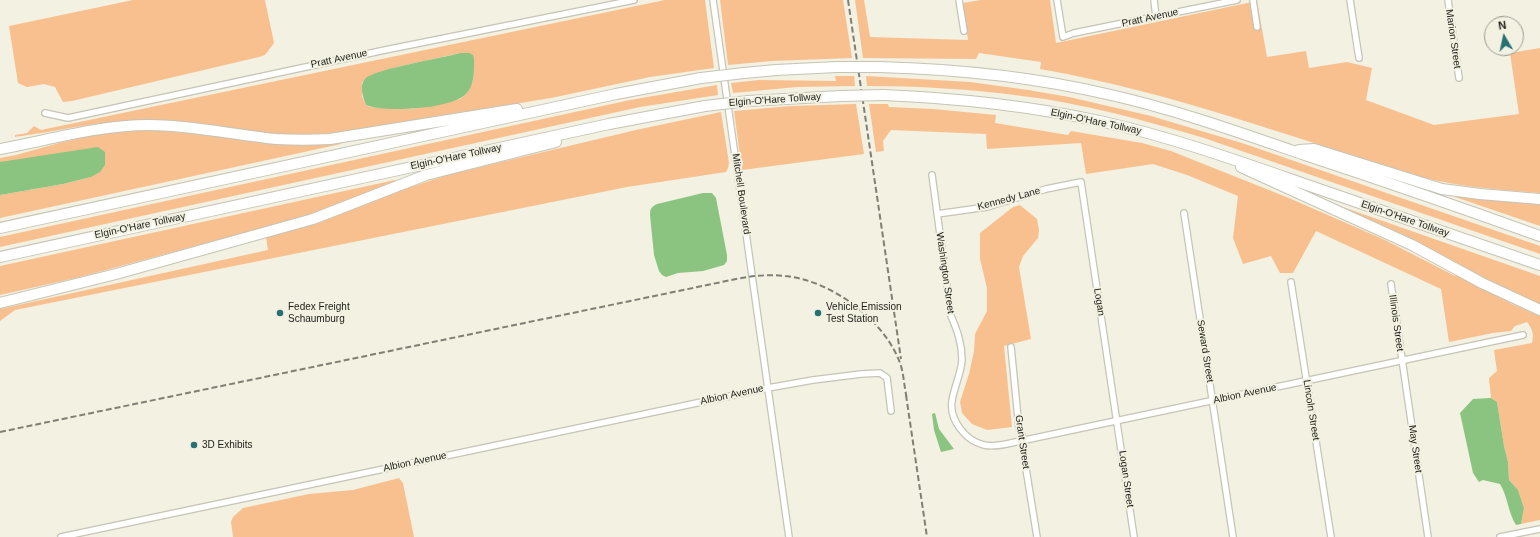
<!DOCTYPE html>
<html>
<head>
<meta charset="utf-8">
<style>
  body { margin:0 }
  #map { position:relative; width:1540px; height:537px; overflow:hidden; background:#f2f1e2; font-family:Arial,sans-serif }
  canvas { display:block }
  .north { position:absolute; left:1484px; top:16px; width:40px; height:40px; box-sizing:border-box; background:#f2f1e2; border:1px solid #9d9c91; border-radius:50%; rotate:351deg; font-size:11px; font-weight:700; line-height:16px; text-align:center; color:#1d1d18 }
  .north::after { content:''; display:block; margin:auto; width:14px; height:18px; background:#277174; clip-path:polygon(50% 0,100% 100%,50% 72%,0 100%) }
</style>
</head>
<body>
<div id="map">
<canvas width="1540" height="537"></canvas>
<div class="north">N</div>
</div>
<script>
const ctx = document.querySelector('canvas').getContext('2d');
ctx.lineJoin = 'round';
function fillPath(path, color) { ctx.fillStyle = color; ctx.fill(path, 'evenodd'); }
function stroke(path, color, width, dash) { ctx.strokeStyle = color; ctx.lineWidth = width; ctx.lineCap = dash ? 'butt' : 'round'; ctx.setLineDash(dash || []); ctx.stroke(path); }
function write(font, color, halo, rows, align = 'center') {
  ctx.font = font + ' Arial,sans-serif'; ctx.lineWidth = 4; ctx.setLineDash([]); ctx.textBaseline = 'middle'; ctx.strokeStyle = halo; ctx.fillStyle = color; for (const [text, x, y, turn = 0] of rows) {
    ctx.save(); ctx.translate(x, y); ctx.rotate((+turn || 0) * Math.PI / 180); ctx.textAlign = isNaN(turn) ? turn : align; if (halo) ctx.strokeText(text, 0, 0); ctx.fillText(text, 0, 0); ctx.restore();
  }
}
fillPath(new Path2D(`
  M133,0h132l9,43 -9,12 -6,2 -187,44 -9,1 -8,-15 -11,-3 -17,3 -9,-4 -9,-57z
  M665,0h40l9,68 -64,9 -99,21 -209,34c-15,2 -30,3 -46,3 -46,0 -92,-14 -139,-15 -48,-2 -95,11 -142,17v-2l12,-2 7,-7 7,4zM460,53l14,6 -1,22 -7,13 -6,5 -48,10 -42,-2 -4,-2 -4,-9v-13l4,-5 31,-11z
  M720,0h123l9,58 -80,3 -44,4z
  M855,0h9l6,37 98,3 -5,-37 18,-3h69l6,43 201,-42 10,56 39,-6 3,17 38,-6 25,6 -6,32 68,25 85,-11 -9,-61 30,-5v145c-39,-3 -78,-6 -116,-15 -128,-39 -252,-86 -384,-109l1,-7 -62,-9 -3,6 -113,-1z
  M835,76h19l1,10 -58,1 -64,6 -2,-10 28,-3 77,1z
  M866,76l104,6 58,8 41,7 82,19 94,28 295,102v8l-336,-116c-59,-17 -120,-35 -182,-42 -52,-7 -103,-10 -155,-10z
  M717,85l1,10 -78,12 -640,140v-10l630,-137z
  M856,104l8,50 -122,16 -8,-59 57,-5z
  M869,104h19l1,3 44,2 63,6 -1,8 73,12 3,-4 71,12 29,8 118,47 96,42 70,36 2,-2 55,30 28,12v204l-19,4 3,-16 -6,-18 -9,-10 -1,-18 -4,-16 -7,-44 -6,-4 -2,-20 8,-7 -3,-21 38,-7c2,-9 1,-13 -5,-21l-12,4 -4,5 -18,2 -44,9 -8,-53 -125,-58 -23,42h-13l-9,-17 -28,8 -10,-26 5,-42 -51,-21 -34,-11 -67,10 -5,-31 -94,6 -1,-15 -95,-4 -8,11 1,10 -8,1z
  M721,112l8,51 -1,5 -2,4 -99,15 -612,123 -15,11v-12l268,-59 -2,-13 55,-15 80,-32 50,-16 185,-44z
  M148,129l139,15 22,1 32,-3v2l-341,74v-23l63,-11 28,-7 -91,-15v-4l16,-3 43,-12 46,-11z
  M395,180l1,2 -89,34 -227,61 -80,18v-29z
  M1455,195l85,10v21l-85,-29z
  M1020,205l17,14 2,11 -1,8 -15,18 -4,11 12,72 -27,7 8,81 -25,3 -15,-6 -10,-11 -2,-11 9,-28 5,-23 1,-17 12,-23v-23l-7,-29v-26l33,-26z
  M1340,206l200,70v29l-39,-17 -93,-51z
  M399,478l4,5 11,54h-181l-2,-15 2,-5 10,-9 66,-14 44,-4z`), '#f8c08f');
fillPath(new Path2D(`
  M460,53h9l4,2 1,4c0,11 1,26 -8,35 -14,15 -82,19 -100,11 -3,-7 -7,-20 -1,-26 9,-10 78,-21 95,-26z
  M98,147l7,5v13l-5,7 -9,5 -28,7 -63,11v-33z
  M703,193h9l4,5 11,57v6l-3,4 -21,6 -25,2 -12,4 -4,-2 -3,-4 -5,-16 -4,-40c0,-6 1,-8 7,-11z
  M1491,398l6,4 7,44 4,16 1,18 9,10 6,18 -3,16 -5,1c-8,-12 -8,-28 -16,-41l-17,-4 -4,2 -6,-9 -13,-60 13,-14z
  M935,413l4,16 15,20 -13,3 -7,-22 -2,-16z`), '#8bc480');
const minor = new Path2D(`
  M713,0l76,537
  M959,0l5,31
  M1057,0l6,37 11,-4 163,-33
  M1154,0l2,17
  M1253,0l4,27
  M1350,0l9,58
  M1448,0l11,78
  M45,113l23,5 317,-68 249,-50
  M932,175l19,141c6,14 11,27 11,44 -1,14 -8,27 -10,41 -3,19 14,40 32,44 9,2 18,0 27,-2l512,-108
  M1184,213l49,324
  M937,214l50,-7 59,-18 35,-7 53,355
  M1291,282l40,255
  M1391,284l37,253
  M1011,347l8,81 5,12 -1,10 14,87
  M61,537l707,-149 45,-8 48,-6 19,-1 7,5 4,33
  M1500,537l40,-8`);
const motorway = new Path2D(`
  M879,67c78,2 156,10 232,28 66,15 130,38 194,60 79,26 157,53 235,81
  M744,73l32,-3 61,-3
  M883,95c75,3 148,11 221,27 71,16 140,41 209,65 76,26 151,52 227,78
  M748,101l93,-5
  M0,149c49,-9 99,-24 149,-24 43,0 85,10 127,14 18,1 36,1 54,0l187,-30
  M1299,150l15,-1 128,40 38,5 60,5
  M1241,167l171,78 70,38 58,27
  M0,228l616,-134 85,-16
  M0,257l609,-133 96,-18
  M0,303l116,-29 197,-55 113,-44 130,-33`);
stroke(minor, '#c5c4b6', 8);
stroke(motorway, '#c5c4b6', 12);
stroke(minor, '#fff', 5.5);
stroke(motorway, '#fff', 10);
stroke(new Path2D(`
  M848,0l53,359
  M906,395l21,142
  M0,432l736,-153c16,-3 32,-5 49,-3 45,4 99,43 115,87 4,11 4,24 7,36`), '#807f76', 2, [6, 3]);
const motorwayBridge = new Path2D(`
  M837,67h42
  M701,78l43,-5
  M841,96l42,-1
  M705,106l43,-5`);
stroke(motorwayBridge, '#c5c4b6', 12, []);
stroke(motorwayBridge, '#fff', 10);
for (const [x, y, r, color] of [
  [280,313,4,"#277174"],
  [818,313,4,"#277174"],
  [194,445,4,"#277174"]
]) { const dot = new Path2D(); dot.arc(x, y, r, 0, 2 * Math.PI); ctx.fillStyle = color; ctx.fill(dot); stroke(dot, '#f2f1e2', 1.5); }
write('10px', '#1d1d18', '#f2f1e2', [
  ["Pratt Avenue",1150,18,-12],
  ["Marion Street",1453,39,82],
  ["Pratt Avenue",339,59,-12],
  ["Elgin-O'Hare Tollway",775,100,-4],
  ["Elgin-O'Hare Tollway",1096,122,12],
  ["Elgin-O'Hare Tollway",456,157,-12],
  ["Mitchell Boulevard",741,194,82],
  ["Kennedy Lane",1009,199,-15],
  ["Elgin-O'Hare Tollway",1405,219,19],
  ["Elgin-O'Hare Tollway",140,226,-12],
  ["Washington Street",945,273,82],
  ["Logan",1099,302,81],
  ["Illinois Street",1396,323,82],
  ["Seward Street",1205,351,81],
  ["Albion Avenue",1245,394,-12],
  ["Albion Avenue",732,395,-12],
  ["Lincoln Street",1311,410,81],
  ["Grant Street",1022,442,82],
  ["May Street",1415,449,82],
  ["Albion Avenue",415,462,-12],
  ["Logan Street",1126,479,82]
]);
write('10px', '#1d1d18', '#f2f1e2', [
  ["Fedex Freight",288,307],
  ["Schaumburg",288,319],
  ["Vehicle Emission",826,307],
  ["Test Station",826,319],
  ["3D Exhibits",202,445]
], 'left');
</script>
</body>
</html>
